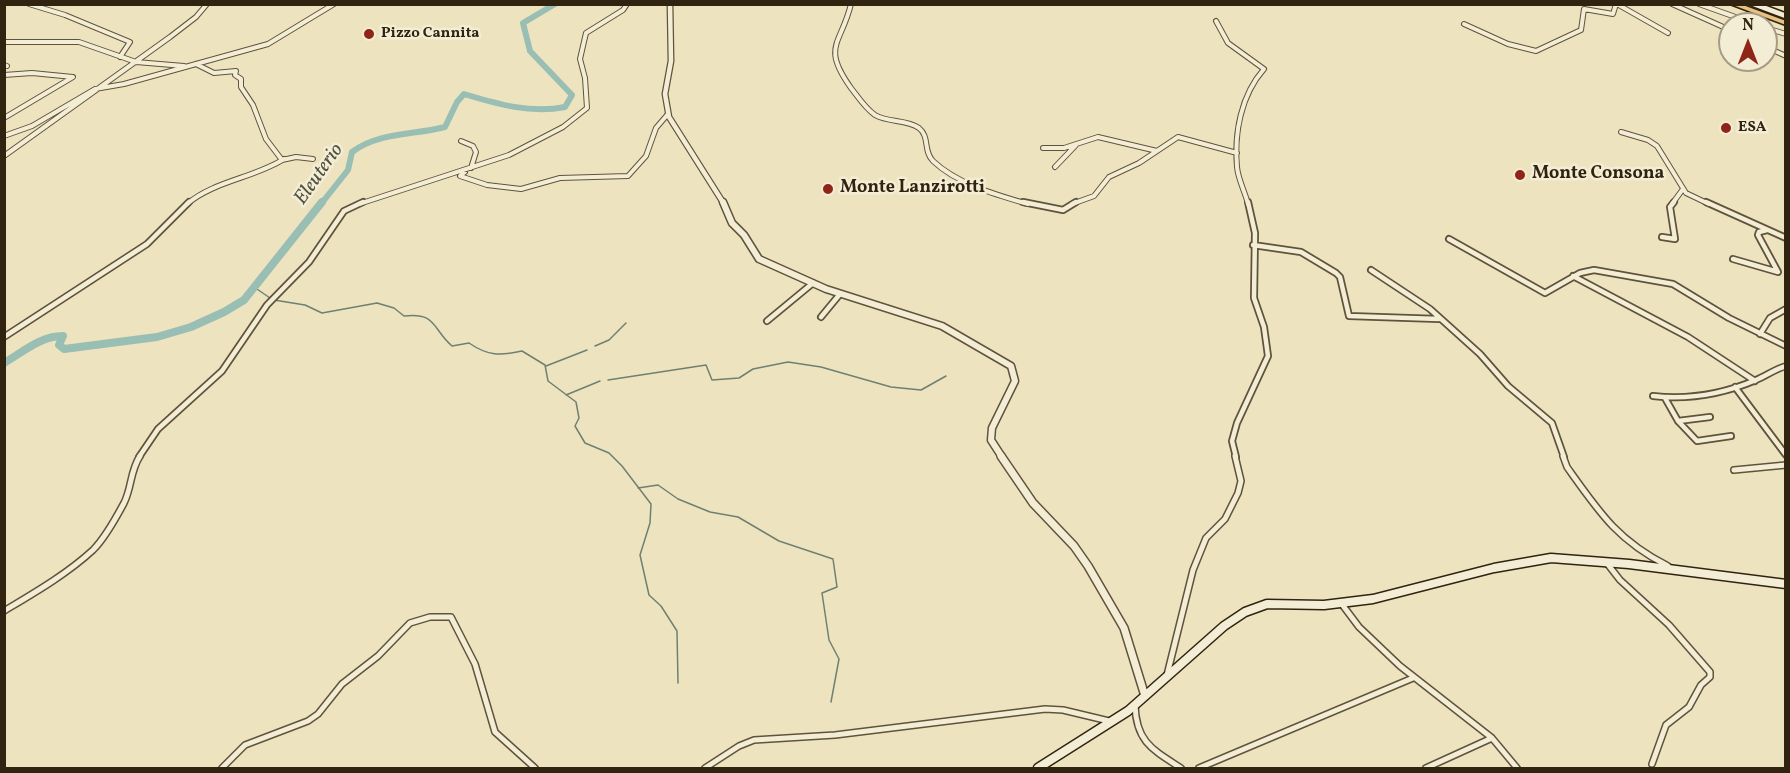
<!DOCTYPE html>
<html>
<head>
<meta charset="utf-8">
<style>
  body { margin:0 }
  #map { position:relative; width:1790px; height:773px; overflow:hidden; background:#eee3bf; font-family:Vollkorn,serif }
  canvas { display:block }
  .frame { position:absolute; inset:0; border:6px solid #302310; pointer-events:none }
  .north { position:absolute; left:1718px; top:12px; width:60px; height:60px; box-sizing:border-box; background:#f4edd5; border:2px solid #a69c86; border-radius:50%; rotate:0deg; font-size:16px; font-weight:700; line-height:24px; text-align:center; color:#302310 }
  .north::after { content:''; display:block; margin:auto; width:21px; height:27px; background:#8f2418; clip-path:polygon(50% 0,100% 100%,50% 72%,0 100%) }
</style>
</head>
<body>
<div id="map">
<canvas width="1790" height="773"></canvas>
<div class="frame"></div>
<div class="north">N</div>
</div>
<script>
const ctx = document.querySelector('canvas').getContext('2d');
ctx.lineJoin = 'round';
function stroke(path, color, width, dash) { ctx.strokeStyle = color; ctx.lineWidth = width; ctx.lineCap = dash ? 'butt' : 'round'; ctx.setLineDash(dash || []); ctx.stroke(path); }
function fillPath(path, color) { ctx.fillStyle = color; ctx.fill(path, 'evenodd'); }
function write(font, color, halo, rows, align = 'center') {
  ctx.font = font + ' Vollkorn,serif'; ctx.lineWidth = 5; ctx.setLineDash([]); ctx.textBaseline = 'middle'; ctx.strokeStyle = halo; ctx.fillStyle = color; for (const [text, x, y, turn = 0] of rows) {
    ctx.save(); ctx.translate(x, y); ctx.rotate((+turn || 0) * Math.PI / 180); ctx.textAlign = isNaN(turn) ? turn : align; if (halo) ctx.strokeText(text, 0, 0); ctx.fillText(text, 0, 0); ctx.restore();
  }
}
stroke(new Path2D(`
  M254,287l16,11
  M274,300l31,5 17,8 55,-10 17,5 10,8c33,-4 28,13 48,30l17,-3c19,13 31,13 53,8l23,14 3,16 28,21 3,16 -4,8 10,17 24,10 13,13 29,38 -1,19 -10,32 9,40 12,11 16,25 1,52
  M595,346l14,-6 17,-17
  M546,366l41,-16
  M608,380l98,-15 6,15 27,-2 14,-9 35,-7 33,5 70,20 30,3 25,-14
  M566,395l34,-14
  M638,488l20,-3 20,14 32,13 28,5 41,24 54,18 4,28 -15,6 7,47 10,19 -8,43`), '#6f8072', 1.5);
stroke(new Path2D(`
  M321,204l27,-34 4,-18c26,-20 63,-17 93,-25l12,-25 7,-8c33,10 67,20 101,13l7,-12 -42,-44 -7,-28 32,-19`), '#99beb4', 6);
stroke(new Path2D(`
  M4,363c19,-11 36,-27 59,-27l-4,9 5,4 93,-12 34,-10 33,-15 20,-12 78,-98`), '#99beb4', 8);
const minorFar2 = new Path2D(`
  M29,4l36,11 65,27 -10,15
  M851,4c-10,41 -30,42 0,84 7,9 15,21 24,27 14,8 31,4 44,13 11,9 4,23 14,33 24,23 64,34 95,43
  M1617,4l51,29
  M1672,4l58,26
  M1699,4l56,20
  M1216,21l12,22 36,26c-23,26 -30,64 -27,98 1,12 8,25 11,37
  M1464,24l44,20 28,7 45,-21 3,-21 29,5 3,-10
  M1766,28l20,6
  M4,42h75l57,20 48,4
  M1766,47l20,9
  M196,64l18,9 22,-2 -1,4 6,4v8l12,18 13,34 16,21 14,-3 17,2
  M4,65l3,1
  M4,75l28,-2 41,4 -69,41
  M1621,132l27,8 9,6 29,47 23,11
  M4,136l28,-10 63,-37 29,-5 144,-40 66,-40
  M461,141l12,5 3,6 -5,16
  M1043,148h21l34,-11 59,14
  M4,156l166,-119 26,-20 11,-13
  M1055,167l21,-22
  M465,172l-5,4 27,9 34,4 39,-11 68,-2 18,-20 10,-28 12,-14
  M187,204c27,-23 67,-26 97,-45
  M359,204l150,-49 54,-28 24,-19 -2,-30 -5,-19 6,-26 37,-23 4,-6
  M1072,204l22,-8 15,-19 30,-14 39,-26 59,16
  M1672,204l11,-15`);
const minorFar1 = new Path2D(`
  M1023,202l40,8 13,-8
  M1706,202l80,36
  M1662,237l13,2 -5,-32 4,-5
  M1449,239l96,54 35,-20 14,-3 79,14 56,34 57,28
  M1253,245l48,7 35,21 4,4 9,39 90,3
  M1733,259l45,13 -20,-37 1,-3 8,-2
  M1371,270l59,39 50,45 28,32 44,37 12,34
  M1573,276l115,61 67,44
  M821,317l19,-23
  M767,321l46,-38
  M1760,334l10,-16 16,-9
  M4,337l143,-93 42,-42
  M1735,387l51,68
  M1653,396c35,4 70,-2 103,-16 10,-4 19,-11 30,-14
  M1665,398l13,23 19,20 34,-5
  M1678,421l32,-4
  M139,457l19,-28 64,-58 45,-66 42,-43 35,-51 19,-9
  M1236,457l-4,-16 5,-18 31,-67 -4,-29 -10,-29 1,-65 -7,-31`);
const minor = new Path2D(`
  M1563,456l4,11c32,45 50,73 101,99
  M1734,470l52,-5
  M1606,562l14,18 49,45 41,47v5l-9,8 -12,22 -23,18 -14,39
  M1341,603l18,24 41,39 92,72 25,30
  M4,611c30,-18 63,-37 89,-61 11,-11 23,-32 31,-47 8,-16 6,-32 16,-47
  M1167,675l26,-105 13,-32 19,-19 13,-26 3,-12 -6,-25
  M1135,705c1,37 18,45 46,63
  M222,768l23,-23 63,-24 10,-7 24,-30 36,-28 32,-33 20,-6h21l24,47 20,68 40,36
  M705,768l34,-22 15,-6 81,-5 210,-26 18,1 46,11
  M1199,768l214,-90
  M1426,768l66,-30`);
const tertiaryFar2 = new Path2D(`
  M670,4l1,57 -6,33 4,23 55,87`);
const tertiaryFar1 = new Path2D(`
  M723,202l9,21 12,12 15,24 67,30 116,37 69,40 4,15 -23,47 -1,12 11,17`);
const tertiary = new Path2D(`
  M1001,456l32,47 41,43 14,20 36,62 21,68`);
const secondaryFar1 = new Path2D(`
  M1754,4l32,12`);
const secondary = new Path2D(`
  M1038,768l90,-57 96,-85 21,-14 22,-8 57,1 49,-6 121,-31 57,-10 78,6 157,20`);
const motorway = new Path2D(`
  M1730,4h10l46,17v4z`);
stroke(minorFar2, '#60533c', 6);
stroke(minorFar1, '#60533c', 8);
stroke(minor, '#60533c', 8);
stroke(tertiaryFar2, '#60533c', 7);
stroke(tertiaryFar1, '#60533c', 9);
stroke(tertiary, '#60533c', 10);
stroke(secondaryFar1, '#302310', 8);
stroke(secondary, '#302310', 11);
stroke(motorway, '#302310', 3);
stroke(minorFar2, '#f4edd5', 4);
stroke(minorFar1, '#f4edd5', 4.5);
stroke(minor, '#f4edd5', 5);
stroke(tertiaryFar2, '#f4edd5', 4.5);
stroke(tertiaryFar1, '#f4edd5', 6);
stroke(tertiary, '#f4edd5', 7);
stroke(secondaryFar1, '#f4edd5', 5);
stroke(secondary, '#f4edd5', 8);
fillPath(motorway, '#e7c280');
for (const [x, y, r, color] of [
  [369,34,6,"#8f2418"],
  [1726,128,6,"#8f2418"],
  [1520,175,6,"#8f2418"],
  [828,189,6,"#8f2418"]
]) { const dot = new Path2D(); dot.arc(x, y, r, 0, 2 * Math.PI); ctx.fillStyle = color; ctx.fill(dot); stroke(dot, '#f4edd5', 2); }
write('bold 15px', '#302310', '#f4edd5', [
  ["Pizzo Cannita",381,34],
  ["ESA",1738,128]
], 'left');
write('bold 18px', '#302310', '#f4edd5', [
  ["Monte Consona",1532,175],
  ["Monte Lanzirotti",840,189]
], 'left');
write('italic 20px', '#505241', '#f4edd5', [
  ["Eleuterio",320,175,-55]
]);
</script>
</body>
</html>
